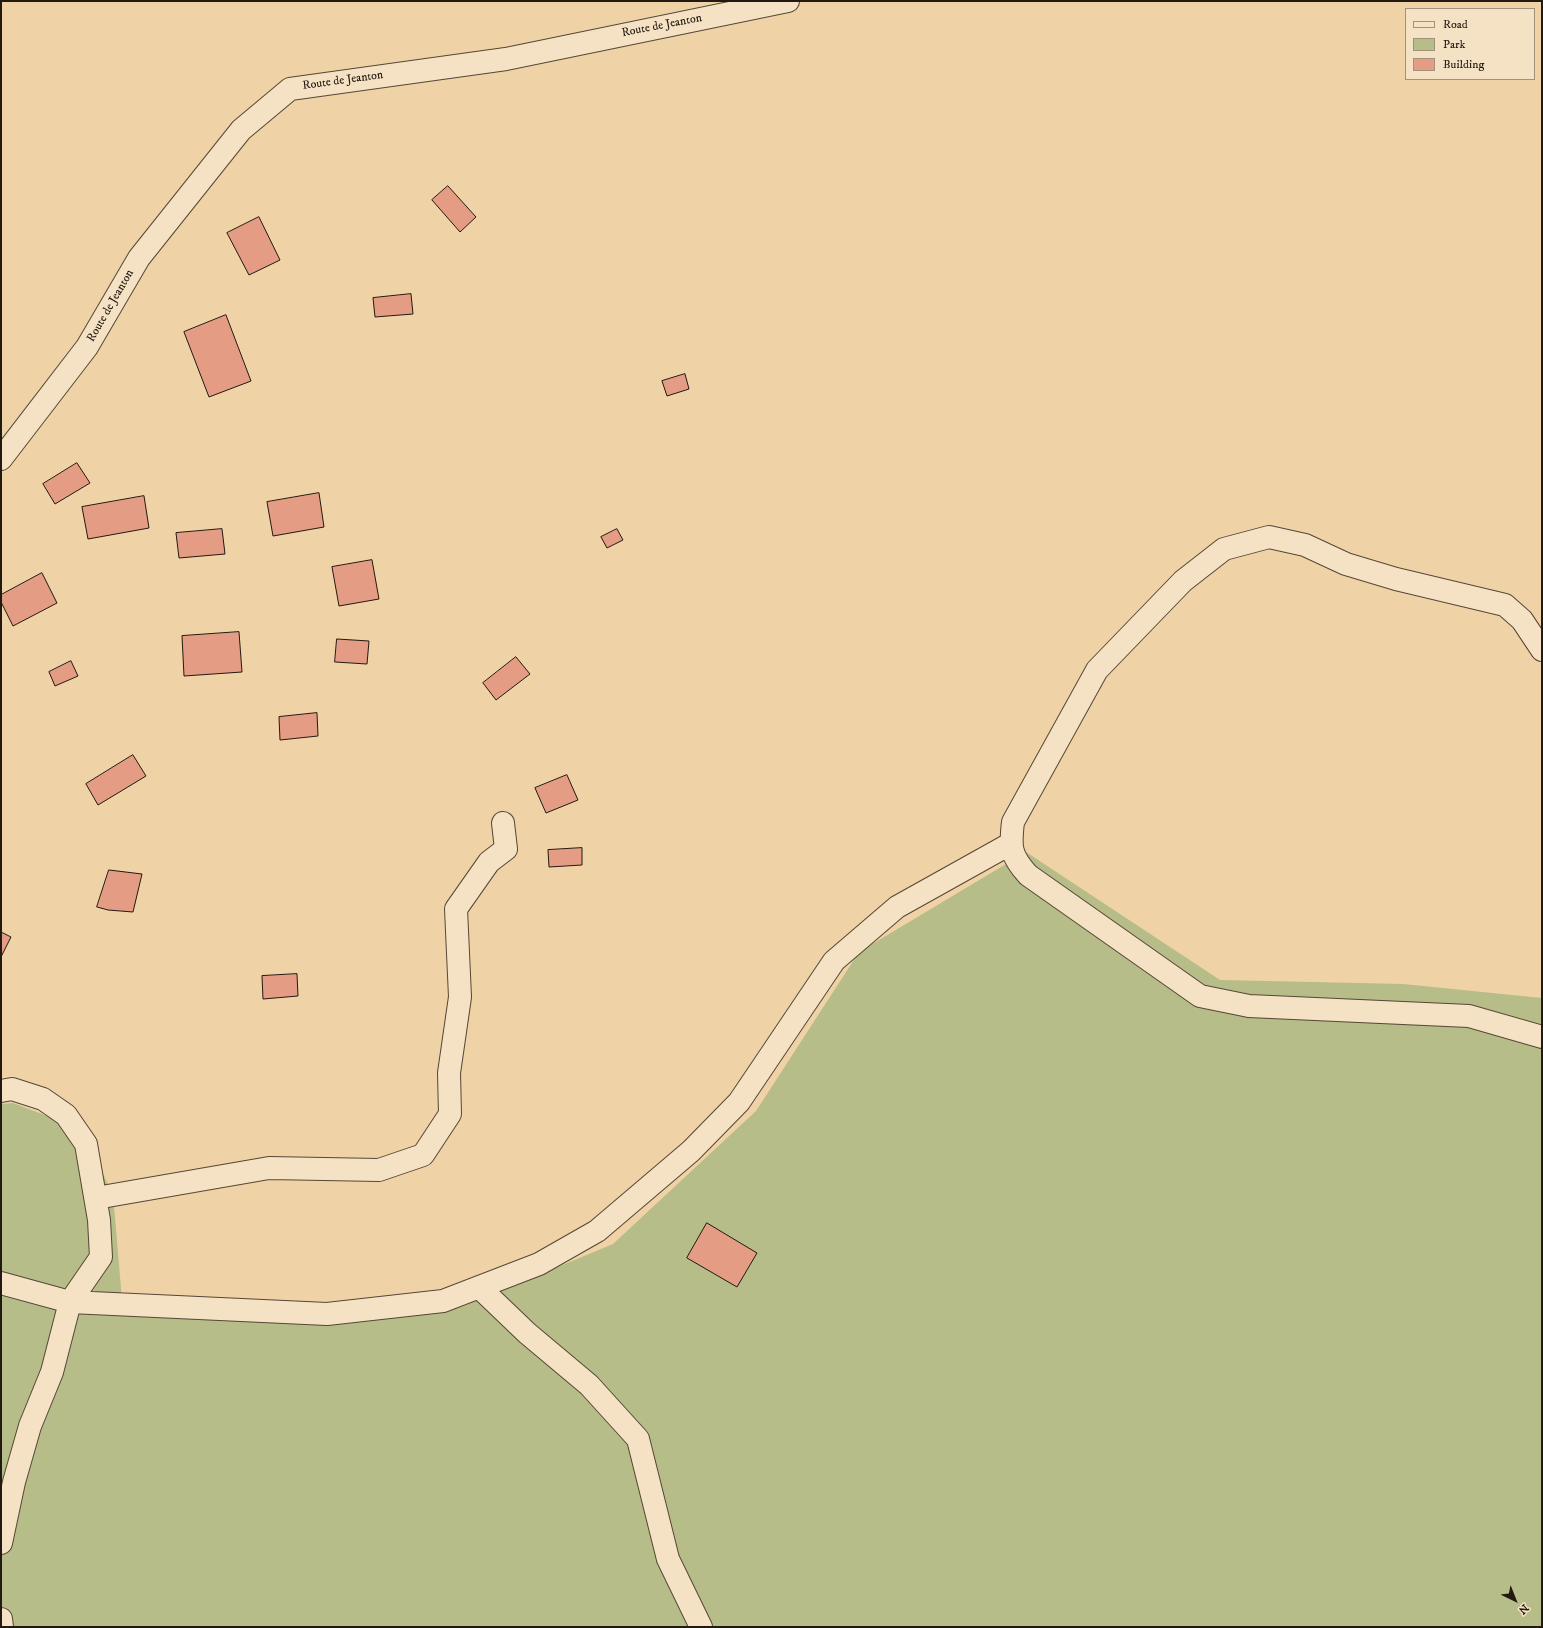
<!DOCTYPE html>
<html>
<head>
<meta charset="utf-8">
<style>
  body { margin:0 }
  #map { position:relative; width:1543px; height:1628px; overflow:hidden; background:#efd2a5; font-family:"IM FELL DW Pica",serif }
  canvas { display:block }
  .frame { position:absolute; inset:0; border:2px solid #221911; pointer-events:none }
  .legend { position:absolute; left:1405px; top:8px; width:130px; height:72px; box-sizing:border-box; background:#f5e2c4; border:1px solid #a1927c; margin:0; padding:5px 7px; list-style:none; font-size:12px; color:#221911 }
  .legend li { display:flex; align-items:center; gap:8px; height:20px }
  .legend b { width:20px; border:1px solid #a1927c }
  .north { position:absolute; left:1495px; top:1580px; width:40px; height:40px; -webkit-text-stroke:3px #f5e2c4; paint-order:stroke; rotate:137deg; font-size:11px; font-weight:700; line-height:16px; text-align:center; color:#221911 }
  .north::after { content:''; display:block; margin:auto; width:14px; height:18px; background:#221911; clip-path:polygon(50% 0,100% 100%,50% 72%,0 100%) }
</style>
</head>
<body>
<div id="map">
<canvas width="1543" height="1628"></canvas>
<div class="frame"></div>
<ul class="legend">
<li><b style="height:5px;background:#f5e2c4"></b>Road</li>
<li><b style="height:11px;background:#b6bd88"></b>Park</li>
<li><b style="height:11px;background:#e49c84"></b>Building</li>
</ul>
<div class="north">N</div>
</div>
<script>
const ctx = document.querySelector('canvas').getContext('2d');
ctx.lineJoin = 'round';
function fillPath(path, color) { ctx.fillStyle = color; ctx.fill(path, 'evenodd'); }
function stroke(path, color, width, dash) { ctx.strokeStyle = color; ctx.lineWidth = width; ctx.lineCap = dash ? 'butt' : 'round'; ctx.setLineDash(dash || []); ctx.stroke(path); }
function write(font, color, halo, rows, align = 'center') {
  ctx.font = font + ' "IM FELL DW Pica",serif'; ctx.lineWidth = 4; ctx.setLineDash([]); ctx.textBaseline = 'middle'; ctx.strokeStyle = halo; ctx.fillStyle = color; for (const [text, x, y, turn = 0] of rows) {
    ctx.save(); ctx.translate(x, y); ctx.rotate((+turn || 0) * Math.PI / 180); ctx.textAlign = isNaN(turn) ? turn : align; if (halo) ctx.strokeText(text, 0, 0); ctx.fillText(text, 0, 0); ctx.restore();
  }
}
fillPath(new Path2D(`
  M1026,852l194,128 183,4 139,14v629h-1541v-523l12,-1 42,16 44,47 14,28 10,118 222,12 119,-18 149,-62 143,-133 103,-159z`), '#b6bd88');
const building = new Path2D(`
  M448,186l28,31 -16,15 -28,-32z
  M259,217l21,43 -31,15 -22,-42z
  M411,294l2,20 -38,3 -2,-19z
  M226,315l25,66 -42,16 -25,-65z
  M685,374l4,15 -22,7 -5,-15z
  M77,463l13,20 -35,21 -12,-20z
  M319,493l5,34 -51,9 -6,-34z
  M144,496l5,32 -61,11 -6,-32z
  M222,529l3,25 -46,4 -3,-25z
  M617,529l6,11 -16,8 -6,-11z
  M372,560l7,39 -40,7 -7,-39z
  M42,573l15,30 -44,23 -12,-24v-7z
  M239,632l3,40 -58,4 -2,-40z
  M337,639l32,2 -2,23 -32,-2z
  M516,657l14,17 -34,26 -13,-17z
  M71,661l7,15 -23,10 -6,-14z
  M317,713l1,23 -38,4 -1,-23z
  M133,755l13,21 -48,29 -12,-21z
  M567,775l11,25 -32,13 -11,-25z
  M582,848v17l-33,2 -1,-17z
  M109,870l33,4 -9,38 -25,-2 -11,-3z
  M1,932l10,5 -10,20z
  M297,974l1,22 -35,3 -1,-23z
  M707,1223l50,30 -20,34 -50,-29z`);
fillPath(building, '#e49c84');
stroke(building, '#221911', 1);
const street = new Path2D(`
  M1,459l86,-112 52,-89 102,-128 49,-41 216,-30 282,-58
  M1542,650l-20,-30 -17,-15 -109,-26 -50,-15 -41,-19 -36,-8 -45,12 -41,32 -86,89 -84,152c-3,25 -3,33 15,53l172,121 49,10 220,10 73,21
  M1,1091l11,-2 31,10 23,16 20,29 13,76 2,37 -31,45 -18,70 -22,54 -16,56 -13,61
  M96,1198l173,-30 110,2 44,-15 27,-41 -1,-41 11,-76 -4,-88 33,-47 17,-13 -3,-26
  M1,1283l69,19 257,12 116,-13 96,-37 58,-33 94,-80 48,-49 95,-141 63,-54 113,-63
  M479,1287l48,46 62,52 49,54 30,120 33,68
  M1,1619l1,8`);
stroke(street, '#554736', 24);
stroke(street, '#f5e2c4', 22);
write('12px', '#221911', '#f5e2c4', [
  ["Route de Jeanton",662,26,-11],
  ["Route de Jeanton",343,81,-8],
  ["Route de Jeanton",111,306,-60]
]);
</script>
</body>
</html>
